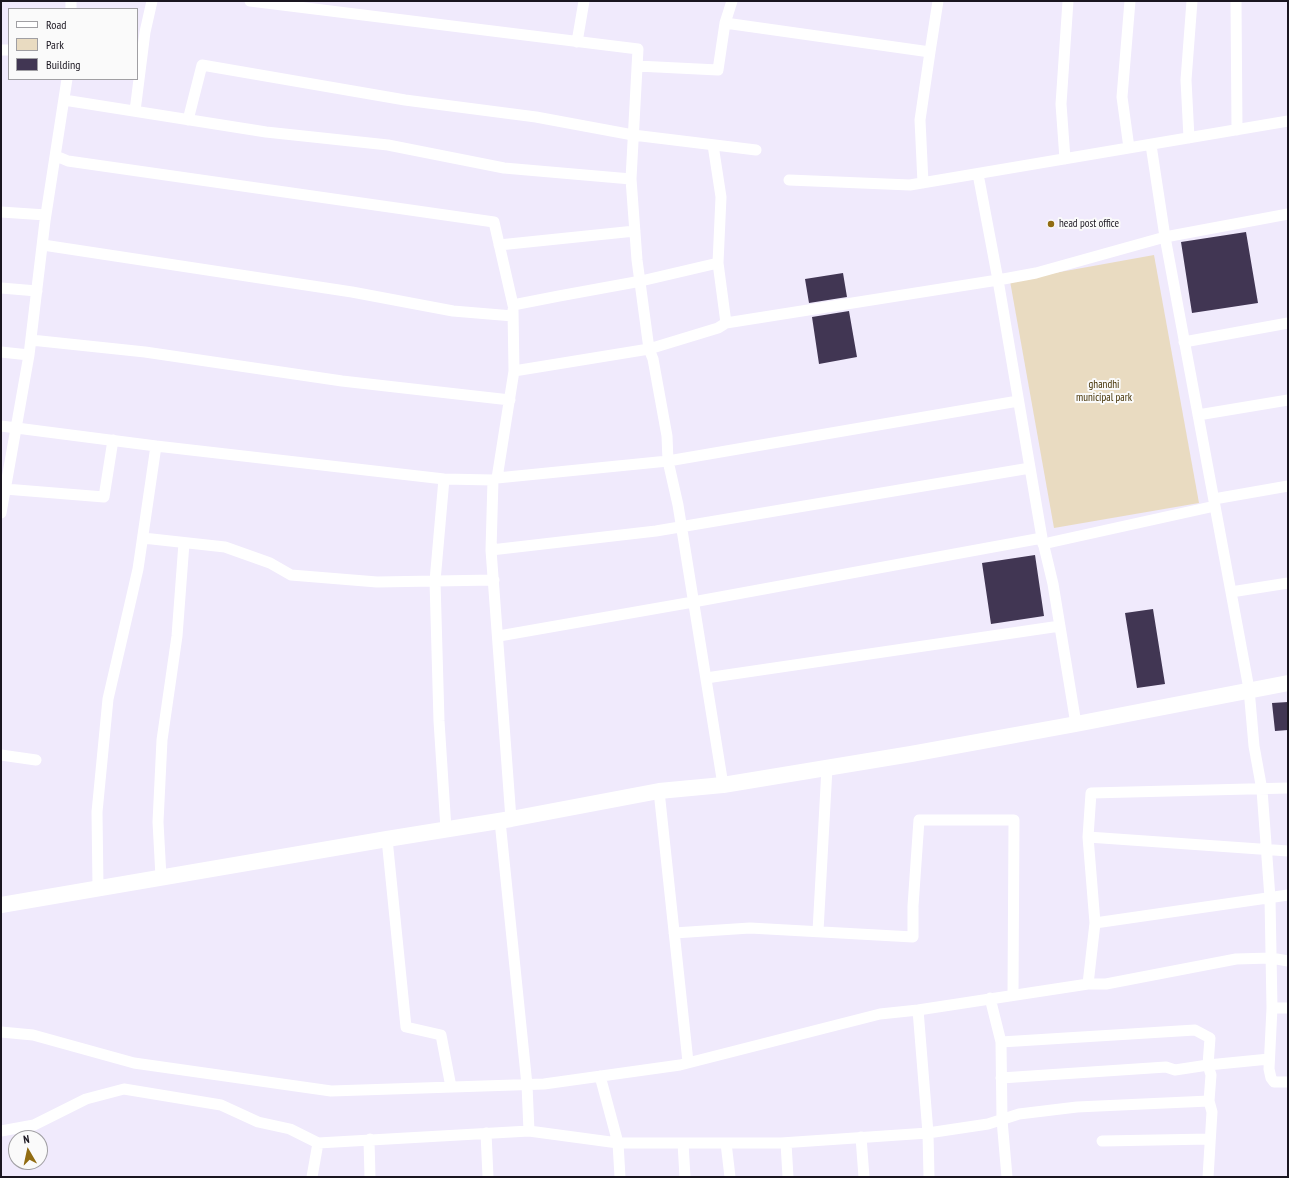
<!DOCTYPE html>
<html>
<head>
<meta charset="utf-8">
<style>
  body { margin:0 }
  #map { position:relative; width:1289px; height:1178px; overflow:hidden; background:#f0eafc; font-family:"PT Sans Narrow",sans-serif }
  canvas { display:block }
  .frame { position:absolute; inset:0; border:2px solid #1a1620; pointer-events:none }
  .legend { position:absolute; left:8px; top:8px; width:130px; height:72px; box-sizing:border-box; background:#fafafa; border:1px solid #a09fa3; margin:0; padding:5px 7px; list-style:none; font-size:12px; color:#1a1620 }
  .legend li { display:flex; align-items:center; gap:8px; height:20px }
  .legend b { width:20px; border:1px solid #a09fa3 }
  .north { position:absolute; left:8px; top:1130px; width:40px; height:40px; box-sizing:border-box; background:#fafafa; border:1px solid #a09fa3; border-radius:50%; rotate:351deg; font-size:11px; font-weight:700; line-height:16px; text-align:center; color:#1a1620 }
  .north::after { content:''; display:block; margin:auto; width:14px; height:18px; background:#916c12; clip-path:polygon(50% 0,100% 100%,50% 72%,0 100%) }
</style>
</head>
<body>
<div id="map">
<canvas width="1289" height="1178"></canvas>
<div class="frame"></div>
<ul class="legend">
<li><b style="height:5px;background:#fff"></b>Road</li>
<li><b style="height:11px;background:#e9dbc1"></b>Park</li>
<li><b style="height:11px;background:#413653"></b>Building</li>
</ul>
<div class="north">N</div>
</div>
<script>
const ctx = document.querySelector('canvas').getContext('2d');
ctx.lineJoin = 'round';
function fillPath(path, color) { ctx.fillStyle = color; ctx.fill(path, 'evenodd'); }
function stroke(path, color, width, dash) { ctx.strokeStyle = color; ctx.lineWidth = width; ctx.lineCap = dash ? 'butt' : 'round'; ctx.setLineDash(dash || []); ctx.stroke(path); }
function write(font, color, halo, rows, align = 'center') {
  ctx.font = font + ' "PT Sans Narrow",sans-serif'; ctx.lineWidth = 4; ctx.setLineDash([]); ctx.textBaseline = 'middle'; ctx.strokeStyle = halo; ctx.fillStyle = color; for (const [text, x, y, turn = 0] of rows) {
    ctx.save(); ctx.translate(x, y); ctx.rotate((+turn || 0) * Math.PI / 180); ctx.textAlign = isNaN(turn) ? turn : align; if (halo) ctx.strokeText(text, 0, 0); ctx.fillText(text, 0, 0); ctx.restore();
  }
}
fillPath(new Path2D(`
  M1154,255l45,248 -145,25 -44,-247z`), '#e9dbc1');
fillPath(new Path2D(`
  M1246,232l12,71 -66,10 -11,-71z
  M843,273l4,24 -38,6 -4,-24z
  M849,311l8,46 -38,7 -7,-47z
  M1035,555l9,61 -53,8 -9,-61z
  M1153,609l12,75 -28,4 -12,-75z
  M1288,702v28l-13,1 -3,-28z`), '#413653');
stroke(new Path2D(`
  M250,1l388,48 -7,130 6,81 12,89 4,10 14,77 1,25 10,44 45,280
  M1236,1l1,129
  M71,9v-8
  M725,23l7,-22
  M577,42l7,-41
  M1,50h8
  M637,66l81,4 7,-47 205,29 8,-51
  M64,100l202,32 122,13 116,23 127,11
  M135,111l10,-79 7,-31
  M188,120l14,-55 203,35 131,17 97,18 123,15
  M1189,138l-3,-58 6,-79
  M713,145l8,52 -3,66 8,60
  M1151,145l14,92 84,452 5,57 8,44 8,108 2,110 -3,61 2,9 3,4h14
  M1129,148l-7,-51 8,-96
  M56,156l12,5 426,61 19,83 46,-9 82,-15 77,-18
  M1065,159l-4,-55 7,-103
  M978,174l20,106 38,-7 129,-36 123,-23
  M789,180l121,5 378,-64
  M923,183l-3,-63 10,-68
  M1,212l45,3
  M43,245l309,47 101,19 60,5
  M499,245l136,-14
  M1,288l36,3
  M31,340l114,12 197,29 168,19
  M1184,342l104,-19
  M1,352l28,3
  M514,371l135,-22 69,-21 8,-5 272,-43 44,258 11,46 23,140
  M1198,415l90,-15
  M1,426l155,20 288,33 49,1 4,-2 171,-17 350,-60
  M497,478l17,-107 -1,-61
  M444,479l-9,102 4,140 7,108
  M493,480l-2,70 20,269
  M5,489l99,8 9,-57
  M1214,499l74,-13
  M1,513l28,-158 16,-134 22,-142
  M143,538l82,9 45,16 21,12 86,7 117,-2
  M1043,544l172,-38
  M491,550l165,-19 374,-63
  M1231,592l57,-9
  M499,636l194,-34 349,-64
  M706,678l354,-52
  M1,755l35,5
  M659,791l29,271
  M500,821l27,264 2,46
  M1088,837l200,14
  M387,839l19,188 35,8 10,52
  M161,877l-3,-55 4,-82 15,-104 7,-93
  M98,887l-1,-75 11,-113 30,-130 18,-123
  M1095,923l-7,-86 3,-44 197,-5
  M818,931l9,-163
  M674,933l76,-5 163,9v-31l6,-86h95l-1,175
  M1088,984l7,-61 193,-28
  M990,998l11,44 1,78 5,57
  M1272,1008h16
  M1,1032l32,3 101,28 197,28 213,-7 136,-19 200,-51 38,-4 170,-26h18l130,-25 35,-1 17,3
  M1001,1042l194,-12 15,8 -2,27 3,10 -2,26 3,11 -4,65
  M600,1076l18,67 2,34
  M1001,1078l165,-11 9,3 33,-5 61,-6
  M1,1131l33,-6 52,-26 38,-10 97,16 37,17 32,7 28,14 -6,34
  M486,1133l2,44
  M861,1137l3,40
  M1102,1141l108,-2
  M318,1143l211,-12 89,12h163l147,-10 -10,-123
  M683,1143l2,34
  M726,1143l4,34
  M786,1143l2,34
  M370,1177l-1,-37 1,-1
  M929,1177l-1,-44 60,-9 31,-10 58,-7 132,-6`), '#fff', 11);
stroke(new Path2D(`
  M1,905l386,-66 124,-20 148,-28 64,-6 188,-31 165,-30 212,-41`), '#fff', 16);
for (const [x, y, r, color] of [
  [1051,224,4,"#916c12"]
]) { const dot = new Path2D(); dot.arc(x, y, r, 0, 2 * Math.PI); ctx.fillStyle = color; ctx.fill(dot); stroke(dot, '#fafafa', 1.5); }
write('11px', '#1a1620', '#fafafa', [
  ["head post office",1059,224]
], 'left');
write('11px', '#422f00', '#fafafa', [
  ["ghandhi",1104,385],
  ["municipal park",1104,398]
]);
</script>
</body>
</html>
